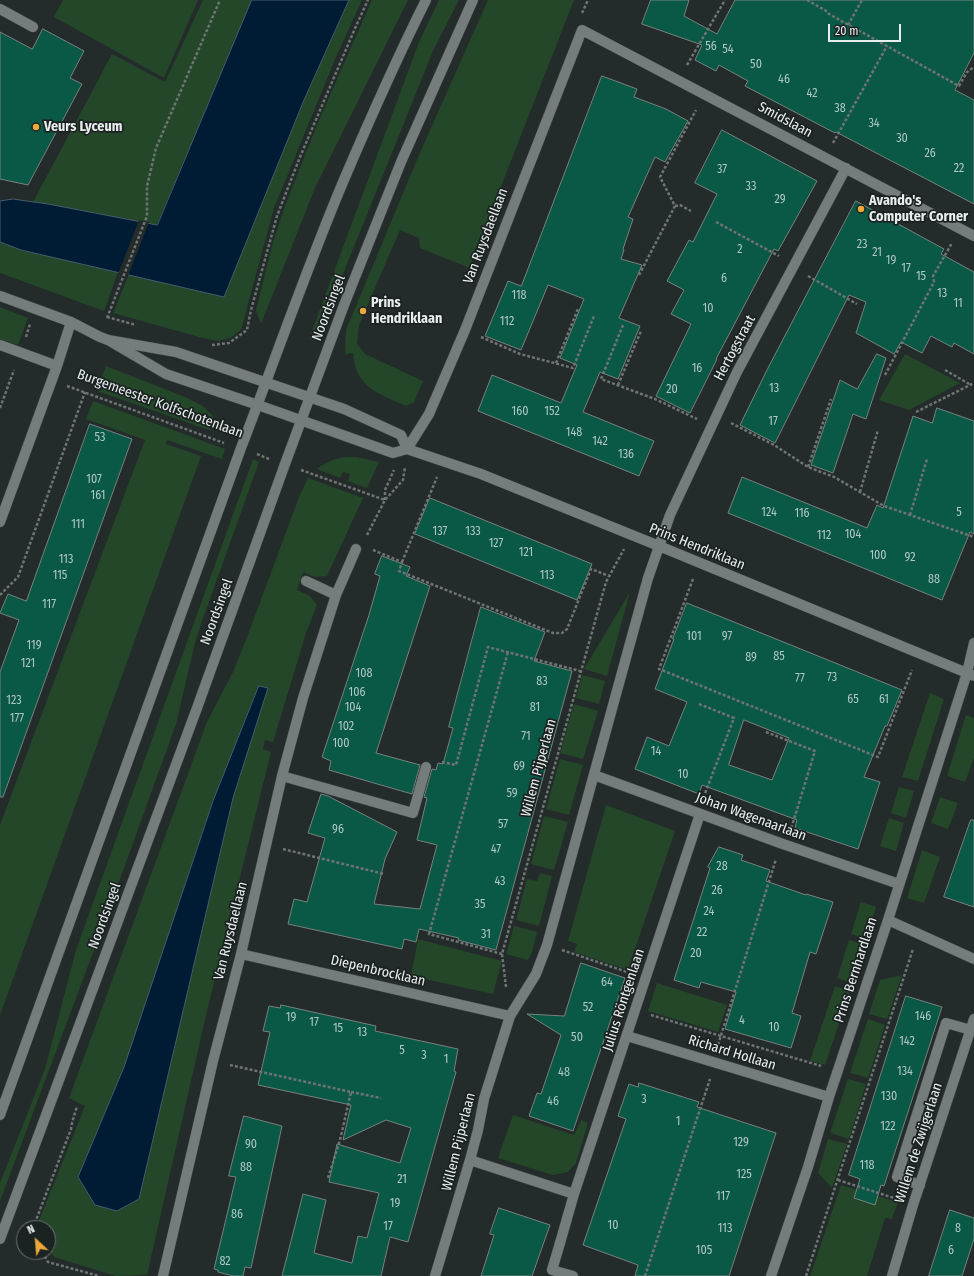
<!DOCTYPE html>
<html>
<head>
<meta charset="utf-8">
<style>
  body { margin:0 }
  #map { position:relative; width:974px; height:1276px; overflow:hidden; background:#242b2b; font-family:"Fira Sans Condensed",sans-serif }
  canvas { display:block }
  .north { position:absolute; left:16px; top:1220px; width:40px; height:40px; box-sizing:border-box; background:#1b2222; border:1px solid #6d7373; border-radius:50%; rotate:334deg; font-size:11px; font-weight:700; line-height:16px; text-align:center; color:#e8eded }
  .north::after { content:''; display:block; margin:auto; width:14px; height:18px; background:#eda83b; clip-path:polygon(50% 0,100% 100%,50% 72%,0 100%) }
  .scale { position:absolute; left:828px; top:24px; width:73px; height:18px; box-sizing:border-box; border:2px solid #e8eded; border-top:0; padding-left:5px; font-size:12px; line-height:14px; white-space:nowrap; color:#e8eded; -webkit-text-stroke:3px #1b2222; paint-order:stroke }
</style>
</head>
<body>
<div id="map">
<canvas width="974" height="1276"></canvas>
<div class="north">N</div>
<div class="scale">20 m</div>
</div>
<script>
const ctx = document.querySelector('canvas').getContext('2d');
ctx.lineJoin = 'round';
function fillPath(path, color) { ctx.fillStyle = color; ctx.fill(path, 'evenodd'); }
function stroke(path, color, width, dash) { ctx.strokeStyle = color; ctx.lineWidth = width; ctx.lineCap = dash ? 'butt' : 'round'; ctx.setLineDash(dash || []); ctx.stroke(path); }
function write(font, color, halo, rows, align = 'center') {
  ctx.font = font + ' "Fira Sans Condensed",sans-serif'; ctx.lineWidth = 3.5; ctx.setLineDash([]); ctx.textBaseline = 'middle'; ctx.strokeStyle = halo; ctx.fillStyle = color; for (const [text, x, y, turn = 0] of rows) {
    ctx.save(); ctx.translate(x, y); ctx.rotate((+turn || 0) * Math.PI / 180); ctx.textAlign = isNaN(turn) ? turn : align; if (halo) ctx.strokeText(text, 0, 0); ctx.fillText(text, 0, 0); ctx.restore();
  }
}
fillPath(new Path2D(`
  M63,0h135l-34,78 -110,-61z
  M203,0h49l-95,225 -124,-23 79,-148 53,28z
  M349,0h13l-26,57 -62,151 -33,122 -11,8 -12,3 -19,-4 -86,-24 16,-39 95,23 80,-197z
  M372,0h36l-93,188 -54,136 -5,-14 17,-68 12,-36 31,-79z
  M439,0h20l-26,51 -117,290 -7,-2 110,-297z
  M488,0h86l-105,268 -49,-20 -1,-10 -19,-8 -41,95 -2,19 8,10 58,27 -9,21 -8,4c-19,-9 -42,-15 -50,-37 -2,-5 -2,-11 -3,-16l-8,1 1,-24 73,-175z
  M0,242l21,8 97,22 -14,39 -104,-38z
  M0,307l28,11 -10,27 -18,-6z
  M905,354l55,29 -51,27 -30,-10z
  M106,366l79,31 18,9 9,9 8,13 -11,2 -112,-39z
  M93,401l132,48 -3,10 -55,-19 -1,4 35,12 -201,559v-190l145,-385 -59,-21z
  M345,457h11l23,5 -12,26 -19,-7 2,-7 -7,-2 -3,6 -23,-9c9,-7 17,-10 28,-12z
  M253,459l6,3 -58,162 -6,19 -19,81 -70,194 -106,283v-18l45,-114 31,-119z
  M308,478l55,20 -36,78 -12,1 -12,-5 -6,18 13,6 7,9 -11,28 -33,109 -8,-2 -2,9 8,3 -65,263 -59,260 -31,1 -62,-19 -3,-5 3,-3 -4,-6h-2v-15h-12l49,-122 -16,-8 138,-376 26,-50 16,-40 50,-135zM258,686l9,3 -34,109 -94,400 -22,13 -22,-6 -17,-28 46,-110 89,-266z
  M630,592l-23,84 -23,-7z
  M582,675l23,6 -6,23 -23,-6z
  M930,693l14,6 -26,82 -16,-4z
  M574,704l24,7 -15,48 -23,-6z
  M966,715l8,3v40l-9,24 -18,-6z
  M560,759l23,6 -14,50 -23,-6z
  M899,787l15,4 -8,27 -15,-5z
  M940,797l18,6 -10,26 -17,-6z
  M606,805l69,26 -47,139 -54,-18 3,-8 -9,-3z
  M544,816l24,6 -14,48 -23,-6z
  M889,818l15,5 -8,28 -16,-5z
  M922,850l18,7 -16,46 -17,-5z
  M540,873l12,3 -13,50 -23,-6 11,-41 10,2z
  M861,902l15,5 -10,32 -15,-5z
  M514,926l23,6 -5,20 -4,8 -22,-6z
  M418,939l84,22 -9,33 -82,-18z
  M849,940l15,4 -12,39 -15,-5z
  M902,975l-15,44 -18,-5 11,-34z
  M657,983l70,22 -9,27 -70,-21z
  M835,986l15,5 -25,74 -15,-4z
  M868,1019l17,6 -17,53 -18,-5z
  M848,1079l18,5 -17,55 -19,-6z
  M513,1115l61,20 7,-15 7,3 -12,40 -8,9 -15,3 -55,-17z
  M828,1139l19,5 -15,44 -14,-15z
  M841,1185l16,5 -3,8 21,7 2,-9 21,6 -6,17 -7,-1 -18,58h-57z`), '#244729');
const water = new Path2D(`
  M252,0h97l-45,100 -80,197 -203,-47 -21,-8v-41l13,-2 35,5 109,21z
  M259,686l9,2 -35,110 -94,401 -22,12 -22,-6 -17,-28 46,-110 89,-266z`);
fillPath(water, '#001c34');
stroke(water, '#465b6c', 1);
fillPath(new Path2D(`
  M139,220l10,2 -21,54 -10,-2z`), '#242b2b');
const building = new Path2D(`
  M651,0h38l-5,16 33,18 18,-34h239v53l-19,37 19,10v104l-138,-72 -1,1 -90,-47 3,-5 -29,-16 -3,6 -21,-11 7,-15 -60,-21z
  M43,29l41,22 -14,27 12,6 -54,101 -28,-6v-147l32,17z
  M602,76l35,13 -3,8 32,12 22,12 -23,41 -10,-5 -27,60 5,2 -10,30 1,1 -3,9 21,6 -23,53 21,8 -22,53 -18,-7 -17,40 71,29 -15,35 -161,-65 14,-36 69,28 16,-38 -17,-7 24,-59 -36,-14 -27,65 -36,-14 23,-55 13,5z
  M722,130l95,51 -39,70 -4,-2 -58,110h1l-27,54 -34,-17 35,-72 -20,-10 13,-24 -17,-9 22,-41 4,2 24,-48 -22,-11z
  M856,201l88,48 -3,5 33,18v82l-20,-11 -2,4 -21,-11 -9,17 -21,-11 -7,12 -38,-21 10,-31 -17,-7 -74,148 -35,-18 27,-55z
  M877,354l9,4 -20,61 -13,-5 -20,59 -22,-8 29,-85 17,9z
  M937,408l37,13v113l-4,-2 -28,68 -214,-87 14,-36 125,51 10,-23 6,3 30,-92 19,7z
  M90,424l42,15 -129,358h-3v-125l19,-52 -19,-7 8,-19 18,7z
  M430,498l162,66 -15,36 -162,-66z
  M382,556l28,11 -4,9 24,10 -54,167 44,12 -8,29 -83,-24 2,-9 -9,-4 47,-142 11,-39 -5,-2z
  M687,603l215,87 -15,36h-2l-21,51 16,5 -22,67 -63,-21 2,-8 -95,-35 -3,9 -64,-25 12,-32 22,9 18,-44 -32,-13 19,-50h-1zM744,720l45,18 -17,42 -43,-15z
  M481,607l64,25 -11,29 38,10 -76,279 -38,-10 1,-2 -40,-9 -3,13 -12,-3 -2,10 -114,-25 6,-25 13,3 18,-64 -17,-5 13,-39 7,2 69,36 -12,27 -11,45 46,5 17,-64 -20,-5 10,-42 -3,-1 8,-28 4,1 2,-7 5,1 10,-36 -4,-1z
  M971,820h3v87l-30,-10z
  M719,847l24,8 -2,5 29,10 -4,11 40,14v-1l27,8 -17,52 -6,-2 -18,61 9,3 -10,32 -66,-19 11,-37 -35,-10 -2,6 -25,-8 36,-112 -2,-1z
  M581,963l44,15 -52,153 -44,-15 8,-23 4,1 20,-59 -34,-21 37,2z
  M906,996l36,11 -58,179 -3,-1 -6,20 -21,-7 6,-19 -11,-4z
  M281,1005l95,21 -1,5 83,18 -4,22 2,1 -48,170 -18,-5 -9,39h-99l21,-82 23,6 -12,53 38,10 6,-27 9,2 12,-45 -50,-11 8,-38 63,19 11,-35 -25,-8 -43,20 8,-35 -93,-20 12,-53 -7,-1 6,-25 11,2z
  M639,1083l60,19 -2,5 79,26 -47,143h-94l3,-11 -55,-20 43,-126 -8,-3 11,-32 9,3z
  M244,1116l38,10 -31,142 -6,-1 -2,9h-10l-15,-4v-2l-4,-1 22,-92 -7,-1z
  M499,1208l51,17 -18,51h-51l13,-41 -4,-1z
  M950,1210l24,8v21l-12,37h-33z`);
fillPath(building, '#0a5846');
stroke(building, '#79817e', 1);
const service = new Path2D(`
  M0,9l33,18
  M282,776l131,37 13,-46
  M920,1185l-23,-8 49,-154 25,7
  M560,1243l-8,27 21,6`);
const minor = new Path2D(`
  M0,296l71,26 29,15 8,3 68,12 168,57 57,26 6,14
  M108,340l58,34 92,31 135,48 14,-4 74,25 178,72 315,130
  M0,345l57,21
  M407,449l22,-35 36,-84 117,-300 392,206
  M0,522l57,-156 14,-44
  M306,581l30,14
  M594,775l186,68 119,41
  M888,920l86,39
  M241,954l269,62
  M627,1036l202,61
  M470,1160l104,34
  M560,1243l14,-49 126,-380
  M163,1276l50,-215 28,-107 41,-178 21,-78 33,-103 20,-46
  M435,1276l35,-116 8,-30 6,-31 26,-83 26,-42 11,-29 101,-367 22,-63 67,-143 109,-204
  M771,1276l37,-109 21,-70 59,-177 79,-247 7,-30
  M892,1276l21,-71 61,-186`);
const secondary = new Path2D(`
  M0,1115l241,-667c34,-88 65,-178 102,-266 26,-61 53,-122 83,-182
  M0,1239l197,-531 88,-244 59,-159 57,-143 72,-162`);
stroke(service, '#424848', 11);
stroke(minor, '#424848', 11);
stroke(secondary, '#424848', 11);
stroke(new Path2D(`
  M807,0l21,12 1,2 130,72 8,-14 7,-5
  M582,13l6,-13
  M848,25l14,-25
  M687,65l38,-65
  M833,143l54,-97
  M675,206l5,-1 11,6
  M716,222l63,34
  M639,275l36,-69 -15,-29 36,-67
  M808,276l49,28
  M107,317l29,8
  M107,318l40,-102v-30l9,-38 64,-148
  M623,325l-22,54 54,20 42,20
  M26,337l4,-13
  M481,337l39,17 53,14 21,-52
  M212,345l17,-2 18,-13 4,-20 26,-94 23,-59 56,-131 12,-26
  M556,363l22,-54
  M945,370l26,15
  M885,375l49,-93 -1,-6 19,-33
  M618,385l23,-54
  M67,386l157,57
  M0,408l14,-38
  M916,412l58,-29
  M731,423l43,22 34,22 26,10 50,29 90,31
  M257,454l12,5
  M808,467l23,-68
  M301,470l84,30
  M860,492l18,-62
  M385,500v-10l9,-20
  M910,515l17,-56
  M367,535l18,-35 18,-20 2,-13
  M373,550l29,12 -3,9 154,62h9l5,-4 24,-60 18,7
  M402,562l35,-85
  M693,579l-34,90 219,88 34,-87
  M0,595l18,-18 67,-185
  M699,704l35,14 -30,78
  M766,732l49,19 -24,78
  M442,762l14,3 32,-118 92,24
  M283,849l101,25
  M562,950l68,23
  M502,954l-73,-20 79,-282
  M506,987l-4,-33 104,-372 18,-33
  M651,1015l170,51
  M718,1045l58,-186
  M230,1065l121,27 -11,48 -12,38
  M351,1092l30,6
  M838,1180l59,19
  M33,1228l38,-99 1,-6 5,-17
  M42,1252l6,10 51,14
  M645,1276l65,-197
  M806,1276l107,-327`), '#6e7474', 2.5, [3, 2]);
stroke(service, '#747c7c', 10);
stroke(minor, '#747c7c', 10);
stroke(secondary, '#747c7c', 10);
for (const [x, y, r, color] of [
  [36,127,4,"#eda83b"],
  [861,209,4,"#eda83b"],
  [363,311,4,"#eda83b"]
]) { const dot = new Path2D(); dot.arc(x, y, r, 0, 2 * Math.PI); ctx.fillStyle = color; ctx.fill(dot); stroke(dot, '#1b2222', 1.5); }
write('12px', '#b0c8c3', null, [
  ["56",711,47],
  ["54",728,50],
  ["50",756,65],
  ["46",784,80],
  ["42",812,94],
  ["38",840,109],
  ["34",874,124],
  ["30",902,139],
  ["26",930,154],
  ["22",959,169],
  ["37",722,170],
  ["33",751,187],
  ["29",780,200],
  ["23",862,245],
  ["2",740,250],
  ["21",877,253],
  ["19",891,261],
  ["17",906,269],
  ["15",921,277],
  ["6",724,279],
  ["13",942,294],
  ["118",519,296],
  ["11",958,304],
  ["10",708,309],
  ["112",507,322],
  ["16",697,369],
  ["13",774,389],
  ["20",672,390],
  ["160",520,412],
  ["152",552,412],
  ["17",773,422],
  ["148",574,433],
  ["53",100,438],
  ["142",600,442],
  ["136",626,455],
  ["107",94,480],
  ["161",98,496],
  ["124",769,513],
  ["5",959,513],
  ["116",802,514],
  ["111",78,525],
  ["137",440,532],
  ["133",473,532],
  ["104",853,535],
  ["112",824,536],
  ["127",496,544],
  ["121",526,553],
  ["100",878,556],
  ["92",910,558],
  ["113",66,560],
  ["115",60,576],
  ["113",547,576],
  ["88",934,580],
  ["117",49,605],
  ["101",694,637],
  ["97",727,637],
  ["119",34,646],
  ["85",779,657],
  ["89",751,658],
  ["121",28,664],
  ["108",364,674],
  ["73",832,678],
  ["77",800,679],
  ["83",542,682],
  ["106",357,693],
  ["65",853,700],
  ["61",884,700],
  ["123",14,701],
  ["104",353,708],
  ["81",535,708],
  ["177",17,719],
  ["102",346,727],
  ["71",526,737],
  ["100",341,744],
  ["14",656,752],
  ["69",519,767],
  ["10",683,775],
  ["59",512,794],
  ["57",503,825],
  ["96",338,830],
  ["47",496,850],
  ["28",722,867],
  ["43",500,882],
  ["26",717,891],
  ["35",480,905],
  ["24",709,912],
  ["22",702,933],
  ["31",486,935],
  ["20",696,954],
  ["64",607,983],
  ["52",588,1008],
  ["146",923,1017],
  ["19",291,1018],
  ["4",742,1021],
  ["17",314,1023],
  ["10",774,1028],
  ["15",338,1029],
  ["13",362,1033],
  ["50",577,1038],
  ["142",907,1042],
  ["5",402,1051],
  ["3",424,1056],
  ["1",446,1060],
  ["134",905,1072],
  ["48",564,1073],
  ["130",889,1097],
  ["3",644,1100],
  ["46",553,1102],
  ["1",678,1122],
  ["122",888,1127],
  ["129",741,1143],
  ["90",251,1145],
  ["118",867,1166],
  ["88",246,1168],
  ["125",744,1175],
  ["21",402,1180],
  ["117",723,1197],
  ["19",395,1204],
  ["86",237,1215],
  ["10",613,1226],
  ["17",388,1227],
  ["113",725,1229],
  ["8",958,1229],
  ["105",704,1251],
  ["6",951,1251],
  ["82",225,1262]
]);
write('14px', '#e8eded', '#1b2222', [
  ["Smidslaan",785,120,28],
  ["Van Ruysdaellaan",486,236,-69],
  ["Noordsingel",329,308,-69],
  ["Hertogstraat",735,348,-62],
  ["Burgemeester Kolfschotenlaan",160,404,20],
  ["Prins Hendriklaan",697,547,22],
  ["Noordsingel",217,612,-70],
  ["Willem Pijperlaan",539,768,-75],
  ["Johan Wagenaarlaan",751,817,20],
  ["Noordsingel",105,916,-70],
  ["Van Ruysdaellaan",231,931,-76],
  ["Prins Bernhardlaan",856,970,-72],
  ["Diepenbrocklaan",378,971,13],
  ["Julius Röntgenlaan",624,1000,-72],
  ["Richard Hollaan",732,1053,17],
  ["Willem Pijperlaan",459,1142,-76],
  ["Willem de Zwijgerlaan",919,1143,-72]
]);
write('bold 14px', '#e8eded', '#1b2222', [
  ["Veurs Lyceum",44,127],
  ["Avando's",869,201],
  ["Computer Corner",869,217],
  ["Prins",371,303],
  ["Hendriklaan",371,319]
], 'left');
</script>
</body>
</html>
